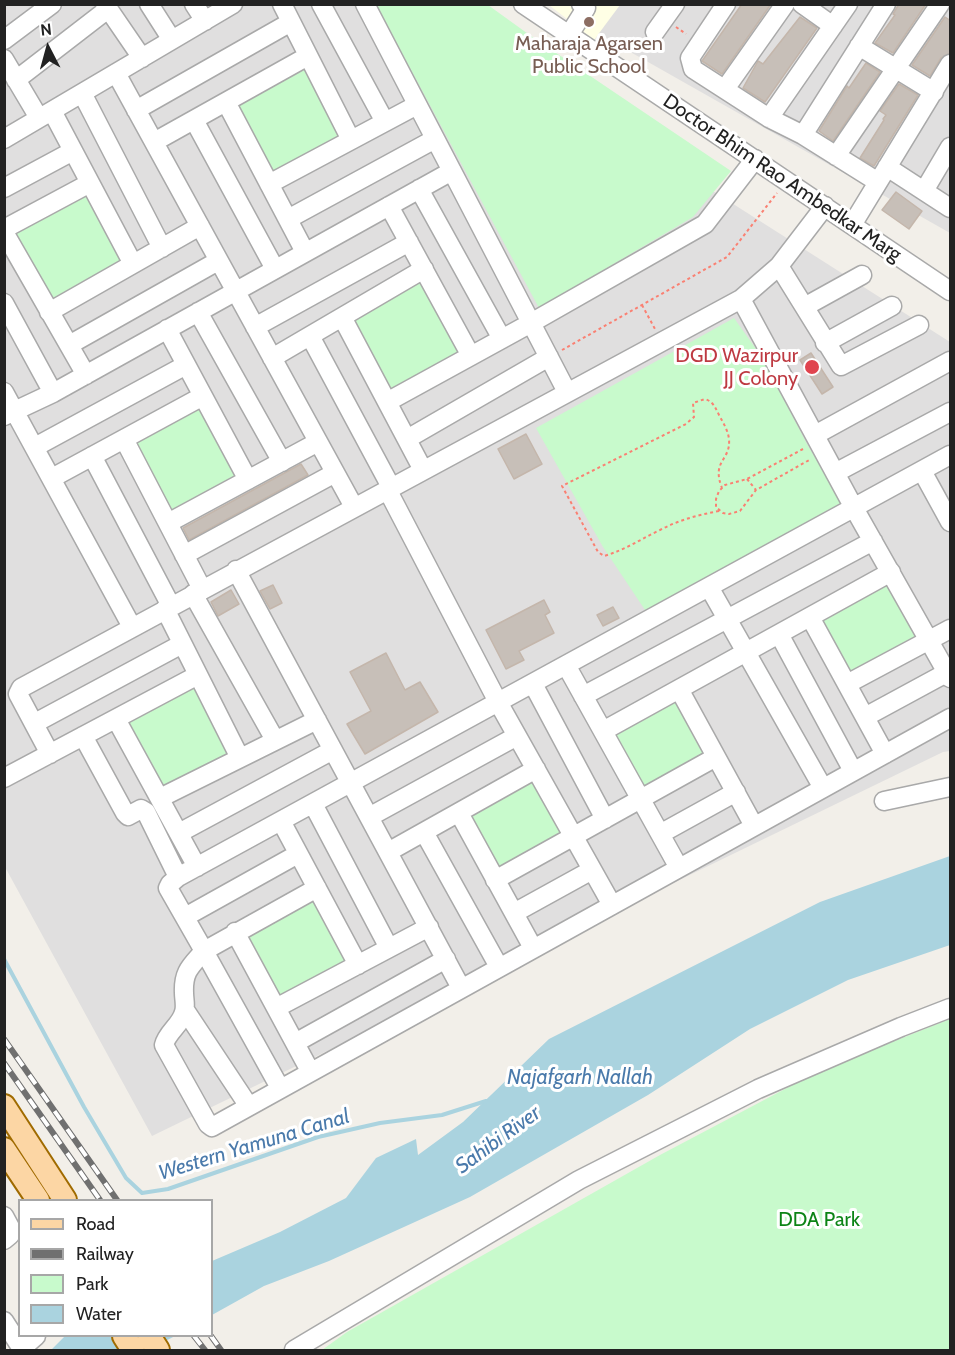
<!DOCTYPE html>
<html>
<head>
<meta charset="utf-8">
<style>
  body { margin:0 }
  #map { position:relative; width:955px; height:1355px; overflow:hidden; background:#f2efe9; font-family:Cabin,sans-serif }
  canvas { display:block }
  .frame { position:absolute; inset:0; border:6px solid #222; pointer-events:none }
  .legend { position:absolute; left:18px; top:1199px; width:195px; height:138px; box-sizing:border-box; background:#fff; border:2px solid #a7a7a7; margin:0; padding:8px 10px; list-style:none; font-size:18px; color:#222 }
  .legend li { display:flex; align-items:center; gap:12px; height:30px }
  .legend b { width:30px; border:2px solid #a7a7a7 }
  .north { position:absolute; left:18px; top:18px; width:60px; height:60px; -webkit-text-stroke:4px #fff; paint-order:stroke; rotate:354deg; font-size:16px; font-weight:700; line-height:24px; text-align:center; color:#222 }
  .north::after { content:''; display:block; margin:auto; width:21px; height:27px; background:#222; clip-path:polygon(50% 0,100% 100%,50% 72%,0 100%) }
</style>
</head>
<body>
<div id="map">
<canvas width="955" height="1355"></canvas>
<div class="frame"></div>
<ul class="legend">
<li><b style="height:8px;background:#fcd6a4"></b>Road</li>
<li><b style="height:8px;background:#707070"></b>Railway</li>
<li><b style="height:16px;background:#c8facc"></b>Park</li>
<li><b style="height:16px;background:#aad3df"></b>Water</li>
</ul>
<div class="north">N</div>
</div>
<script>
const ctx = document.querySelector('canvas').getContext('2d');
ctx.lineJoin = 'round';
function fillPath(path, color) { ctx.fillStyle = color; ctx.fill(path, 'evenodd'); }
function stroke(path, color, width, dash) { ctx.strokeStyle = color; ctx.lineWidth = width; ctx.lineCap = dash ? 'butt' : 'round'; ctx.setLineDash(dash || []); ctx.stroke(path); }
function write(font, color, halo, rows, align = 'center') {
  ctx.font = font + ' Cabin,sans-serif'; ctx.lineWidth = 6; ctx.setLineDash([]); ctx.textBaseline = 'middle'; ctx.strokeStyle = halo; ctx.fillStyle = color; for (const [text, x, y, turn = 0] of rows) {
    ctx.save(); ctx.translate(x, y); ctx.rotate((+turn || 0) * Math.PI / 180); ctx.textAlign = isNaN(turn) ? turn : align; if (halo) ctx.strokeText(text, 0, 0); ctx.fillText(text, 0, 0); ctx.restore();
  }
}
fillPath(new Path2D(`
  M4,5h456l80,76 410,261v409l-7,1 -791,384 -147,-269z
  M607,5h343v228l-362,-205z`), '#e0dfdf');
fillPath(new Path2D(`
  M549,5h71l-26,35z`), '#ffffe5');
fillPath(new Path2D(`
  M376,5h112l43,31 200,135 -38,46 -154,91z
  M307,66l38,72 -71,37 -38,-71z
  M84,191l38,72 -71,38 -38,-72z
  M421,282l38,71 -71,38 -38,-72z
  M734,318l27,38 46,88 37,62 -197,107 -44,-66 -67,-119z
  M203,405l38,72 -71,38 -38,-72z
  M888,578l35,62 -71,40 -35,-62z
  M195,682l39,72 -72,38 -38,-72z
  M678,695l35,61 -71,40 -35,-62z
  M534,773l35,62 -71,40 -35,-62z
  M314,895l37,70 -70,37 -37,-71z
  M950,1019v331h-628l25,-18 313,-177 159,-84z`), '#c8facc');
fillPath(new Path2D(`
  M950,856v89l-102,35 -98,49 -102,66 -178,102 -141,64 -65,25 -52,29v-54l68,-29 66,-34 30,-40 40,-19 2,16 45,-33 86,-83 271,-137z
  M65,1336h110l-27,14h-97z`), '#aad3df');
stroke(new Path2D(`
  M4,959l80,148 42,71 16,15 26,-4 150,-52 62,-14 62,-8 44,-14`), '#aad3df', 4);
const building = new Path2D(`
  M742,4h29l-49,70 -20,-13z
  M899,4h27l-33,49 -18,-10 20,-28 -2,-1z
  M800,17l17,11 -52,74 -22,-14 15,-27 5,3z
  M945,17l6,4v32l-10,5 -11,18 -18,-11z
  M866,63l14,9 -47,69 -14,-10 28,-45 2,2z
  M899,84l19,11 -44,71 -14,-8 24,-38 -1,-1 3,-4 -6,-4z
  M896,192l26,19 -13,18 -27,-19z
  M811,353l22,34 -11,7 -22,-34z
  M526,434l16,30 -28,15 -16,-30z
  M301,464l7,11 -119,65 -6,-12z
  M273,585l9,18 -12,6 -10,-18z
  M231,590l8,14 -21,12 -7,-14z
  M544,600l6,12 -5,3 9,18 -35,18 5,9 -18,9 -20,-39z
  M613,607l6,11 -16,8 -6,-11z
  M386,653l19,37 15,-8 18,30 -73,42 -18,-30 24,-13 -21,-39z`);
fillPath(building, '#c7bfb8');
stroke(building, '#c4b6ab', 1.5);
const minor = new Path2D(`
  M105,4l37,54
  M149,4l23,36
  M194,4l11,17
  M282,4l69,136
  M321,4l64,118
  M365,4l202,388
  M523,4l427,287
  M726,4l-36,54 3,11 76,49 34,17 75,47
  M802,4l31,22
  M655,32l20,-28
  M569,35l17,-27 -5,-4
  M4,40l48,-36
  M859,46l75,46
  M4,59l35,59
  M116,73l238,434
  M16,80l92,-71
  M725,89l60,-85
  M82,93l80,155
  M226,102l79,150
  M136,110l155,-88
  M52,111l81,153
  M769,118l79,-114
  M194,120l81,149
  M803,135l83,-131
  M4,139l229,-135
  M154,142l154,-86
  M836,156l104,-152
  M887,167l63,41
  M269,184l148,-79
  M4,188l69,-37
  M419,189l83,150
  M924,191l26,-44
  M389,206l82,150
  M288,219l147,-80
  M852,225l98,-161
  M4,229l86,-46
  M4,232l82,143
  M779,266l62,100 78,-41
  M741,299l113,209 96,170
  M4,303l49,90
  M806,306l56,-31
  M49,312l151,-86
  M198,312l84,150
  M342,317l81,153
  M255,327l154,-85
  M167,329l81,151
  M310,336l81,151
  M825,343l67,-37
  M69,345l149,-84
  M272,358l152,-89
  M4,392l128,235
  M387,402l144,-79 174,-99 50,-65
  M4,416l49,-23 399,-222
  M815,435l135,-74
  M124,439l78,150
  M407,439l142,-82
  M35,447l151,-82
  M950,455l-772,422 -8,7 -2,4 36,63c-13,15 -21,20 -20,42 0,6 2,13 0,19 -3,13 -17,20 -20,33l44,79 4,3 738,-409
  M92,456l79,150
  M922,471l28,51
  M835,473l115,-61
  M52,478l151,-82
  M387,489l111,213 114,203
  M168,523l150,-81
  M184,555l151,-82
  M236,570l225,418
  M709,587l114,201
  M193,594l82,146
  M165,609l75,149
  M810,617l75,137
  M779,634l74,137
  M566,665l113,203
  M533,684l72,135
  M847,684l103,-55
  M679,689l75,137
  M583,696l290,-155
  M865,717l83,-45
  M116,719l81,148
  M35,723l147,-79
  M603,731l288,-159
  M83,736l42,77 3,3 13,-7 5,3 32,65
  M50,754l-32,-60 3,-6 720,-389 38,-33 46,-60
  M4,778l194,-103
  M160,798l157,-78
  M884,801l66,-14
  M313,804l76,144
  M459,813l74,135
  M369,817l148,-81
  M281,821l77,144
  M424,832l75,135
  M179,833l154,-83
  M660,834l76,-42
  M388,852l148,-83
  M495,880l221,-123
  M514,913l78,-43
  M185,917l113,-63
  M235,932l75,139
  M276,1008l153,-81
  M185,1010l63,95
  M295,1043l151,-84
  M280,1088l-76,-137 113,-63
  M4,1216l7,13 -1,6 -6,5
  M4,1321l18,28
  M20,1350l16,-14
  M294,1350l285,-170 179,-91 143,-62 49,-19`);
const major = new Path2D(`
  M4,1106l61,94
  M4,1149l34,51
  M124,1336l9,14
  M149,1336l9,14`);
stroke(minor, '#a9a9a9', 21);
stroke(major, '#a06b00', 26);
stroke(new Path2D(`
  M676,27l10,7
  M642,305l13,24
  M562,350l165,-93 50,-64
  M803,449l-56,30 -22,6 -6,6 -3,8v8l7,6 6,1 11,-3 16,-21 55,-31
  M747,479l9,11
  M719,511c-21,4 -40,9 -59,19 -19,9 -35,20 -56,26l-6,-4 -36,-66 124,-62 8,-7 -1,-14 12,-4c9,3 11,10 15,18 4,7 8,14 9,22 2,22 -18,21 -7,49`), '#fa8072', 2, [3, 3]);
stroke(minor, '#fff', 18);
stroke(major, '#fcd6a4', 22);
const rail = new Path2D(`
  M4,1039l113,161
  M4,1063l96,137
  M194,1336l11,14
  M211,1336l10,14`);
stroke(rail, '#707070', 6);
stroke(rail, '#fff', 4, [11]);
for (const [x, y, r, color] of [
  [589,22,6,"#8d6e63"],
  [812,367,8,"#e0444e"]
]) { const dot = new Path2D(); dot.arc(x, y, r, 0, 2 * Math.PI); ctx.fillStyle = color; ctx.fill(dot); stroke(dot, '#fff', 2); }
write('20px', '#785e54', '#fff', [
  ["Maharaja Agarsen",589,44],
  ["Public School",589,67]
]);
write('20px', '#222', '#fff', [
  ["Doctor Bhim Rao Ambedkar Marg",782,178,34]
]);
write('20px', '#be3a42', '#fff', [
  ["DGD Wazirpur",798,356],
  ["JJ Colony",798,379]
], 'right');
write('20px', '#0c8416', '#fff', [
  ["DDA Park",819,1220]
]);
write('italic 21px', '#4a7aab', '#fff', [
  ["Najafgarh Nallah",580,1078],
  ["Sahibi River",498,1140,-36],
  ["Western Yamuna Canal",254,1145,-17]
]);
</script>
</body>
</html>
